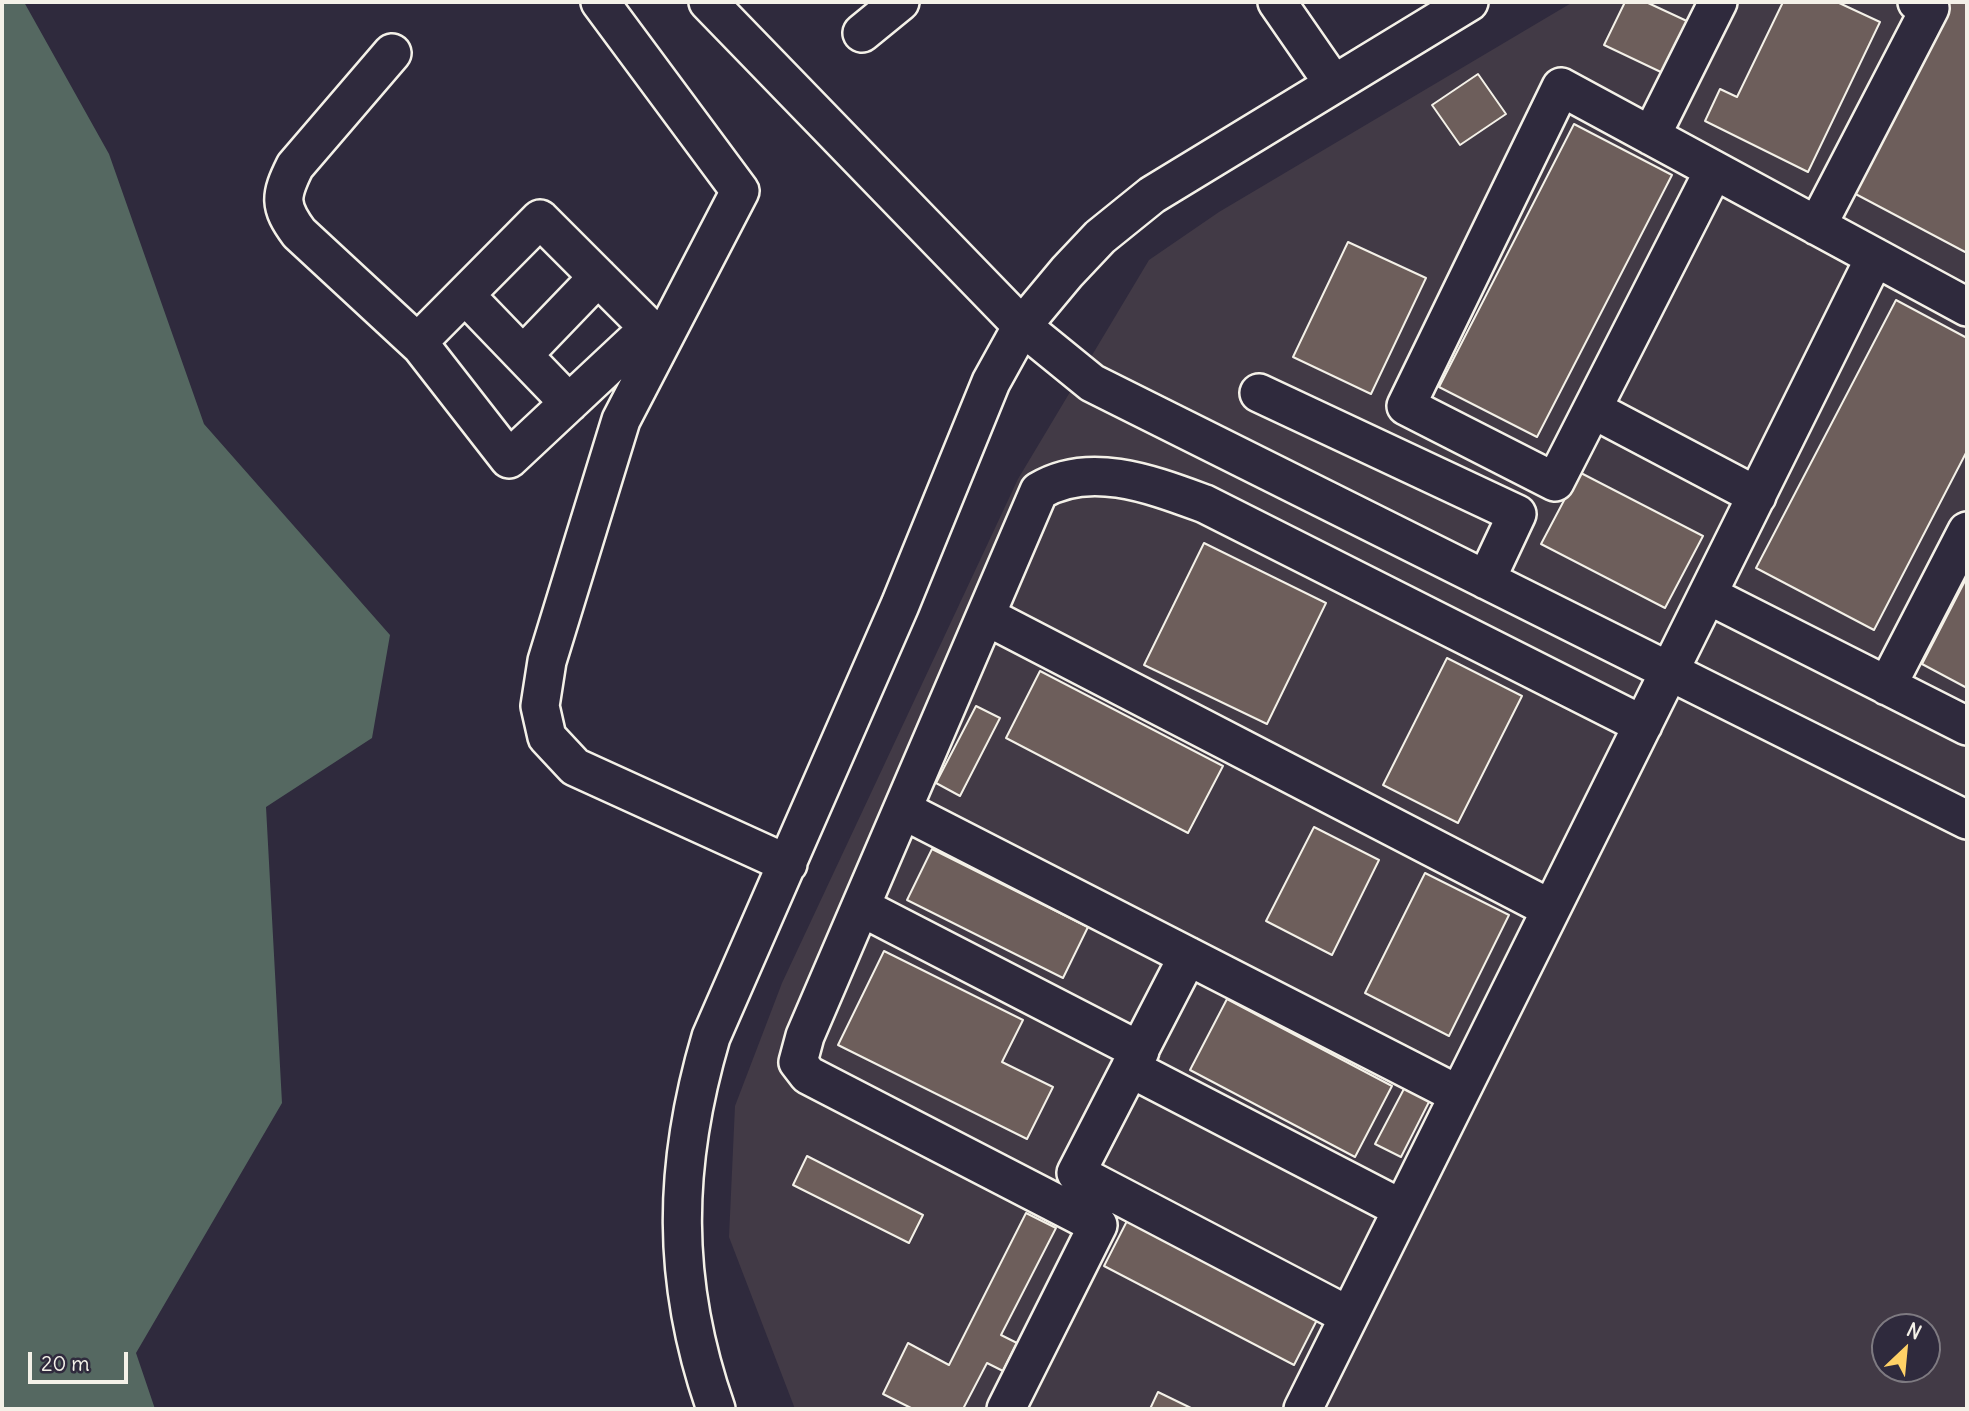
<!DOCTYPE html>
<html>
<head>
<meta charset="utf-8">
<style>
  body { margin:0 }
  #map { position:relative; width:1969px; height:1411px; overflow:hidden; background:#2f2a3d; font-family:Delius,sans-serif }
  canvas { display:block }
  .frame { position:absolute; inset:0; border:4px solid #f4f1e8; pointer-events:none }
  .north { position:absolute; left:1871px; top:1313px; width:70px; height:70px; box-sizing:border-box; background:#2f2a3d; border:2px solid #7e7a81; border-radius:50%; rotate:26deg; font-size:19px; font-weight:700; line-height:28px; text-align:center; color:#f4f1e8 }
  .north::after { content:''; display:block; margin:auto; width:24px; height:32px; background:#ffd166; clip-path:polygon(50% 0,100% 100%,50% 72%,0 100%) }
  .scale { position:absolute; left:28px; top:1352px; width:100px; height:32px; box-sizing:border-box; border:4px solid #f4f1e8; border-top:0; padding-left:9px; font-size:21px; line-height:24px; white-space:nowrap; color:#f4f1e8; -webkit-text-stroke:5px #2f2a3d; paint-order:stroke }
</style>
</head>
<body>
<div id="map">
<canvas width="1969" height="1411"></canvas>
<div class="frame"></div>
<div class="north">N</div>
<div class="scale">20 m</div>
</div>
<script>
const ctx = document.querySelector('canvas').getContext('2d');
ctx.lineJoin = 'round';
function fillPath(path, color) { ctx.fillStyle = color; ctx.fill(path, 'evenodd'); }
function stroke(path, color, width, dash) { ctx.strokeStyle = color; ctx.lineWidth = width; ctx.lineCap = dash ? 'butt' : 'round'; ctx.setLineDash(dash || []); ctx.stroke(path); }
fillPath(new Path2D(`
  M1573,2h394v1407h-1172l-66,-172 6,-131 47,-123 236,-504 131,-219 70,-48zM1885,1327h42v42h-42z`), '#423a46');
fillPath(new Path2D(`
  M2,2h22l85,152 95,270 186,211 -18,103 -106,69 16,296 -146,250 19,56h-153z`), '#556861');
const building = new Path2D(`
  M1625,2h21l43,20 -24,52 -61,-29z
  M1783,2h54l43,20 -72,150 -103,-51 15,-32 17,8z
  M1936,2h31v251l-119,-63z
  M1478,74l28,40 -46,31 -28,-40z
  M1574,124l98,51 -135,262 -98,-50z
  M1348,242l78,36 -55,116 -78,-37z
  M1896,300l71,38v113l-93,179 -118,-62z
  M1579,472l124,64 -38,72 -124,-64z
  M1204,543l122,60 -59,121 -123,-59z
  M1967,577v111l-45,-24z
  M1447,658l75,38 -64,127 -75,-38z
  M1040,671l183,95 -35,67 -182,-95z
  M976,706l24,12 -40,78 -24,-13z
  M1314,827l65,33 -47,95 -66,-34z
  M932,849l156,78 -25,51 -156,-78z
  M1425,873l84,42 -60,121 -84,-43z
  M884,951l139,69 -21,42 51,25 -26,52 -189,-94z
  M1227,999l165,87 -37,71 -165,-87z
  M1406,1085l25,13 -30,59 -26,-13z
  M807,1156l116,59 -14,28 -116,-58z
  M1026,1213l30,15 -55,107 16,8 -14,28 -16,-8 -24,46h-50l-30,-15 25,-51 41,22z
  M1129,1217l190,99 -25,49 -190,-99z
  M1158,1392l35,17h-43z`);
fillPath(building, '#6d5e5b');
stroke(building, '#f4f1e8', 2);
const minor = new Path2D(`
  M600,2l140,189 -119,229 -74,241 -7,45 7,31 28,30 213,97
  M708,2l314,324 70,57 875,437
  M1277,2l56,81
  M862,33l38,-31
  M392,53l-97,113c-15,30 -16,40 4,67l122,113 88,113 140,-131 16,7
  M1651,136l67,-134
  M1714,170l-159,312 -149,-76 155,-319c136,74 271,147 406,220
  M1817,226l113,-218 -13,-6
  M465,295l104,108
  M418,342l122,-123 109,109
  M523,355l75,-78
  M1259,393l258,121 -31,66
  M1594,410l163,86
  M1708,595l259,131
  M986,616l565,293
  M1887,686l80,-155
  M903,810l556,285
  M861,907l279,144
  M1188,956l-112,217 273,143
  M1130,1068l272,141
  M716,1409c-45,-128 -43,-243 -5,-372l189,-432 91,-223 31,-56 45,-54 33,-35 52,-42 317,-193
  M1006,1409l92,-184 -290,-150 -10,-13 7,-26 234,-545c51,-31 114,-6 166,13l438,221
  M1303,1409l572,-1152`);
stroke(minor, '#f4f1e8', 42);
stroke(minor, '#2f2a3d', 37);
</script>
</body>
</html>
